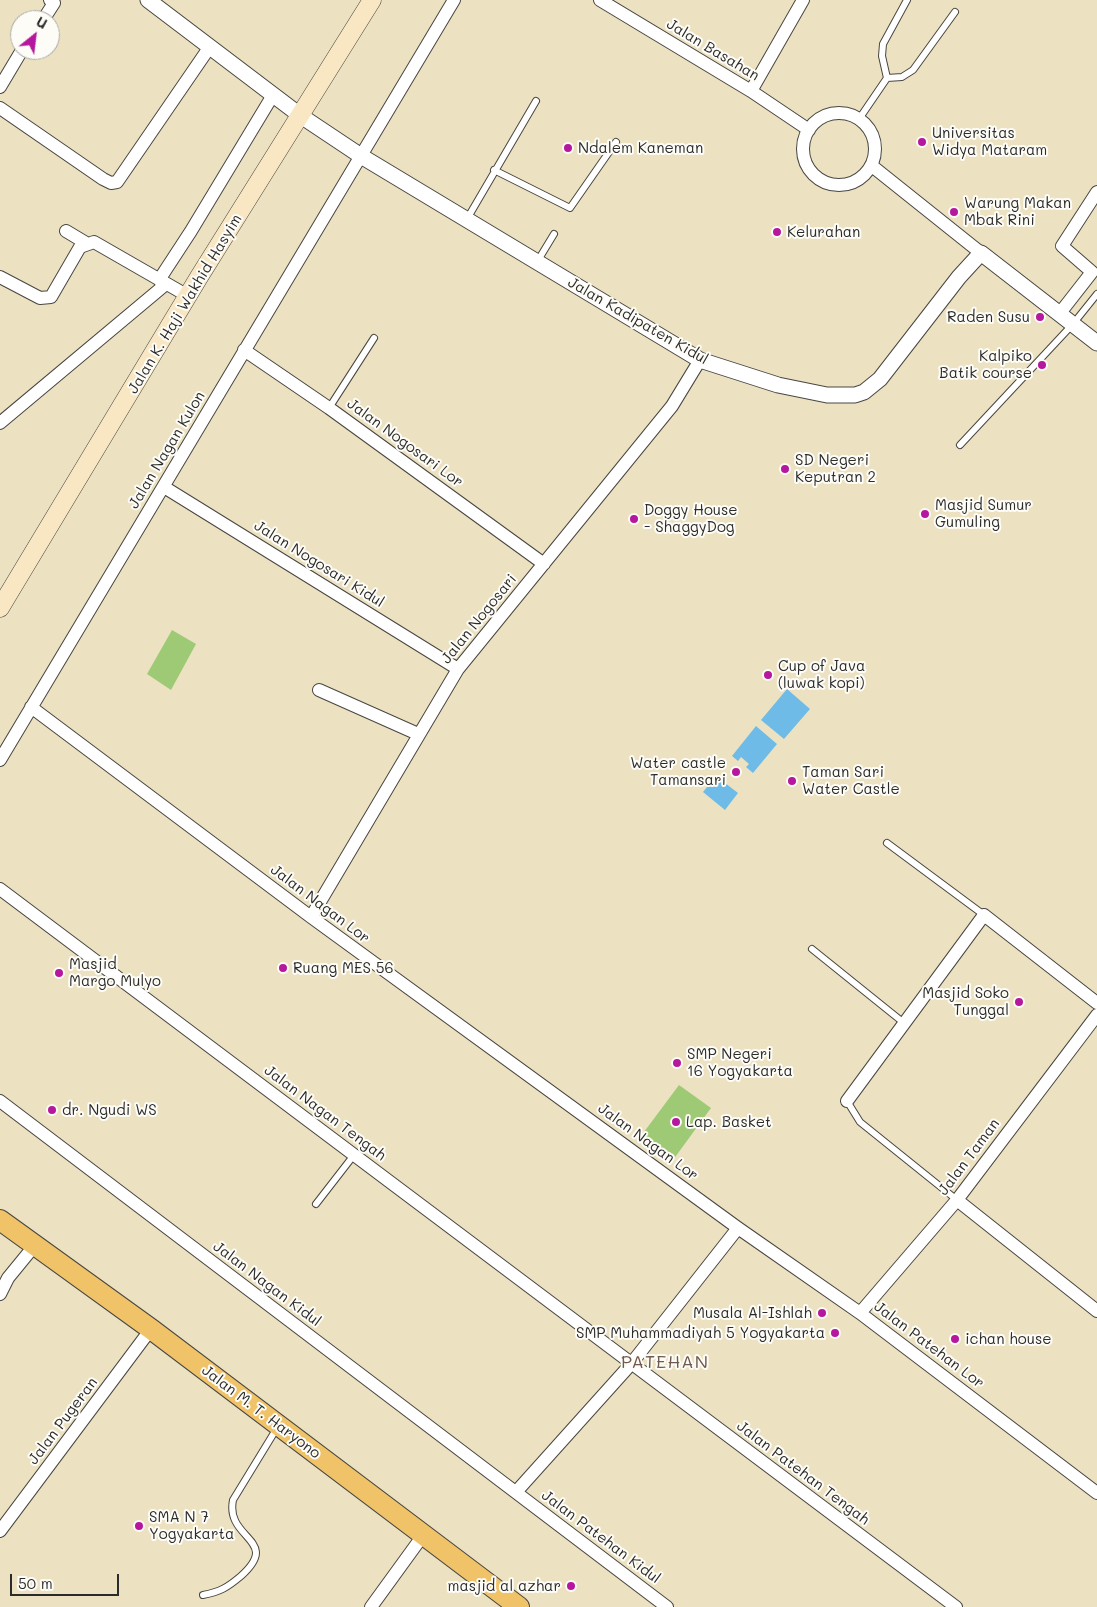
<!DOCTYPE html>
<html>
<head>
<meta charset="utf-8">
<style>
  body { margin:0 }
  #map { position:relative; width:1097px; height:1607px; overflow:hidden; background:#ece2c1; font-family:Mali,sans-serif }
  canvas { display:block }
  .north { position:absolute; left:10px; top:10px; width:50px; height:50px; box-sizing:border-box; background:#fdfcf7; border:1px solid #a9a8a5; border-radius:50%; rotate:29deg; font-size:14px; font-weight:700; line-height:20px; text-align:center; color:#2b2b2b }
  .north::after { content:''; display:block; margin:auto; width:18px; height:22px; background:#b5179e; clip-path:polygon(50% 0,100% 100%,50% 72%,0 100%) }
  .scale { position:absolute; left:10px; top:1574px; width:109px; height:22px; box-sizing:border-box; border:2px solid #2b2b2b; border-top:0; padding-left:6px; font-size:15px; line-height:18px; white-space:nowrap; color:#2b2b2b; -webkit-text-stroke:4px #fdfcf7; paint-order:stroke }
</style>
</head>
<body>
<div id="map">
<canvas width="1097" height="1607"></canvas>
<div class="north">U</div>
<div class="scale">50 m</div>
</div>
<script>
const ctx = document.querySelector('canvas').getContext('2d');
ctx.lineJoin = 'round';
function fillPath(path, color) { ctx.fillStyle = color; ctx.fill(path, 'evenodd'); }
function stroke(path, color, width, dash) { ctx.strokeStyle = color; ctx.lineWidth = width; ctx.lineCap = dash ? 'butt' : 'round'; ctx.setLineDash(dash || []); ctx.stroke(path); }
function write(font, color, halo, rows, align = 'center') {
  ctx.font = font + ' Mali,sans-serif'; ctx.lineWidth = 4; ctx.setLineDash([]); ctx.textBaseline = 'middle'; ctx.strokeStyle = halo; ctx.fillStyle = color; for (const [text, x, y, turn = 0] of rows) {
    ctx.save(); ctx.translate(x, y); ctx.rotate((+turn || 0) * Math.PI / 180); ctx.textAlign = isNaN(turn) ? turn : align; if (halo) ctx.strokeText(text, 0, 0); ctx.fillText(text, 0, 0); ctx.restore();
  }
}
fillPath(new Path2D(`
  M172,630l24,14 -25,46 -24,-16z
  M679,1085l32,23 -38,52 -32,-24z`), '#9eca76');
fillPath(new Path2D(`
  M787,689l23,20 -26,30 -23,-19z
  M756,726l21,18 -24,29 -7,-6 3,-3 -8,-7 -3,4 -6,-5z
  M716,776l22,17 -13,17 -22,-18z`), '#6ebbe7');
const service = new Path2D(`
  M887,78l15,-1 11,-7 42,-58
  M859,119l28,-41 -5,-22 1,-12 24,-44
  M494,170l76,38 46,-66
  M467,219l69,-118
  M537,262l17,-28
  M329,408l45,-70
  M960,445l113,-121 24,-30
  M887,843l97,72
  M812,949l92,74
  M847,1101l13,21 97,78
  M316,1204l38,-49
  M203,1595c17,-3 25,-8 38,-19 41,-37 -16,-36 -8,-76l44,-72`);
const minor = new Path2D(`
  M600,0l151,91 58,39
  M43,20l11,-17 -4,-3
  M0,87l22,-37
  M751,91l52,-91
  M0,108l103,71 8,4 6,-1 92,-134
  M803 149a36 36 0 1 1 72 0a36 36 0 1 1-72 0Z
  M872,166l109,87
  M66,231l20,12
  M0,277l40,21 11,-1 29,-50 14,-5 94,54
  M159,280l32,-49 82,-136
  M1060,313l32,-41 -30,-26 35,-54
  M244,350l85,58 215,156
  M0,423l166,-139
  M164,487l294,182
  M319,690l99,44
  M31,707l280,210 427,311 122,85 237,180
  M0,760l454,-760
  M0,889l956,718
  M311,917l147,-248 214,-263 28,-46
  M0,1101l667,506
  M847,1101l137,-186 113,88
  M957,1200l140,111
  M0,1294l8,-16 27,-33
  M860,1313l97,-113 140,-185
  M516,1492l115,-128 107,-136
  M0,1531l151,-202
  M371,1607l53,-73`);
const tertiary = new Path2D(`
  M148,0l153,116 60,40 339,204 78,25 49,10h28l9,-3 16,-13 79,-102 22,-24 116,90`);
const secondary = new Path2D(`
  M0,608l199,-331 173,-277`);
const primary = new Path2D(`
  M0,1220l151,109 368,278`);
stroke(service, '#484642', 8);
stroke(minor, '#484642', 14);
stroke(tertiary, '#484642', 17);
stroke(secondary, '#484642', 19);
stroke(primary, '#484642', 22);
stroke(service, '#fff', 6);
stroke(minor, '#fff', 12);
stroke(tertiary, '#fff', 15);
stroke(secondary, '#f9e7c3', 18);
stroke(primary, '#f0c369', 20);
for (const [x, y, r, color] of [
  [922,142,5,"#b5179e"],
  [568,148,5,"#b5179e"],
  [954,212,5,"#b5179e"],
  [777,232,5,"#b5179e"],
  [1040,317,5,"#b5179e"],
  [1042,365,5,"#b5179e"],
  [785,469,5,"#b5179e"],
  [925,514,5,"#b5179e"],
  [634,519,5,"#b5179e"],
  [768,675,5,"#b5179e"],
  [736,772,5,"#b5179e"],
  [792,781,5,"#b5179e"],
  [283,968,5,"#b5179e"],
  [59,973,5,"#b5179e"],
  [1019,1002,5,"#b5179e"],
  [677,1063,5,"#b5179e"],
  [52,1110,5,"#b5179e"],
  [676,1122,5,"#b5179e"],
  [822,1313,5,"#b5179e"],
  [835,1333,5,"#b5179e"],
  [955,1339,5,"#b5179e"],
  [139,1526,5,"#b5179e"],
  [571,1586,5,"#b5179e"]
]) { const dot = new Path2D(); dot.arc(x, y, r, 0, 2 * Math.PI); ctx.fillStyle = color; ctx.fill(dot); stroke(dot, '#fdfcf7', 2); }
write('15px', '#2b2b2b', '#fdfcf7', [
  ["Jalan Basahan",713,50,31],
  ["Jalan K. Haji Wakhid Hasyim",185,304,-59],
  ["Jalan Kadipaten Kidul",638,321,30],
  ["Jalan Nogosari Lor",405,443,36],
  ["Jalan Nagan Kulon",167,450,-59],
  ["Jalan Nogosari Kidul",319,564,32],
  ["Jalan Nogosari",479,619,-51],
  ["Jalan Nagan Lor",320,904,37],
  ["Jalan Nagan Tengah",325,1113,37],
  ["Jalan Nagan Lor",648,1142,36],
  ["Jalan Taman",969,1157,-53],
  ["Jalan Nagan Kidul",267,1284,37],
  ["Jalan Patehan Lor",929,1345,37],
  ["Jalan M. T. Haryono",261,1412,37],
  ["Jalan Pugeran",63,1421,-53],
  ["Jalan Patehan Tengah",803,1473,37],
  ["Jalan Patehan Kidul",601,1537,37]
]);
write('15px', '#2b2b2b', '#fdfcf7', [
  ["Universitas",932,133],
  ["Widya Mataram",932,150],
  ["Ndalem Kaneman",578,148],
  ["Warung Makan",964,203],
  ["Mbak Rini",964,220],
  ["Kelurahan",787,232],
  ["Raden Susu",1030,317,"right"],
  ["Kalpiko",1032,356,"right"],
  ["Batik course",1032,373,"right"],
  ["SD Negeri",795,460],
  ["Keputran 2",795,477],
  ["Masjid Sumur",935,505],
  ["Gumuling",935,522],
  ["Doggy House",644,510],
  ["- ShaggyDog",644,527],
  ["Cup of Java",778,666],
  ["(luwak kopi)",778,683],
  ["Water castle",726,763,"right"],
  ["Tamansari",726,780,"right"],
  ["Taman Sari",802,772],
  ["Water Castle",802,789],
  ["Masjid",69,964],
  ["Margo Mulyo",69,981],
  ["Ruang MES 56",293,968],
  ["Masjid Soko",1009,993,"right"],
  ["Tunggal",1009,1010,"right"],
  ["SMP Negeri",687,1054],
  ["16 Yogyakarta",687,1071],
  ["dr. Ngudi WS",62,1110],
  ["Lap. Basket",686,1122],
  ["Musala Al-Ishlah",812,1313,"right"],
  ["SMP Muhammadiyah 5 Yogyakarta",825,1333,"right"],
  ["ichan house",965,1339],
  ["SMA N 7",149,1517],
  ["Yogyakarta",149,1534],
  ["masjid al azhar",561,1586,"right"]
], 'left');
ctx.letterSpacing = '1px';
write('18px', '#715a4d', '#fdfcf7', [
  ["PATEHAN",665,1362]
]);
ctx.letterSpacing = '0px';
</script>
</body>
</html>
